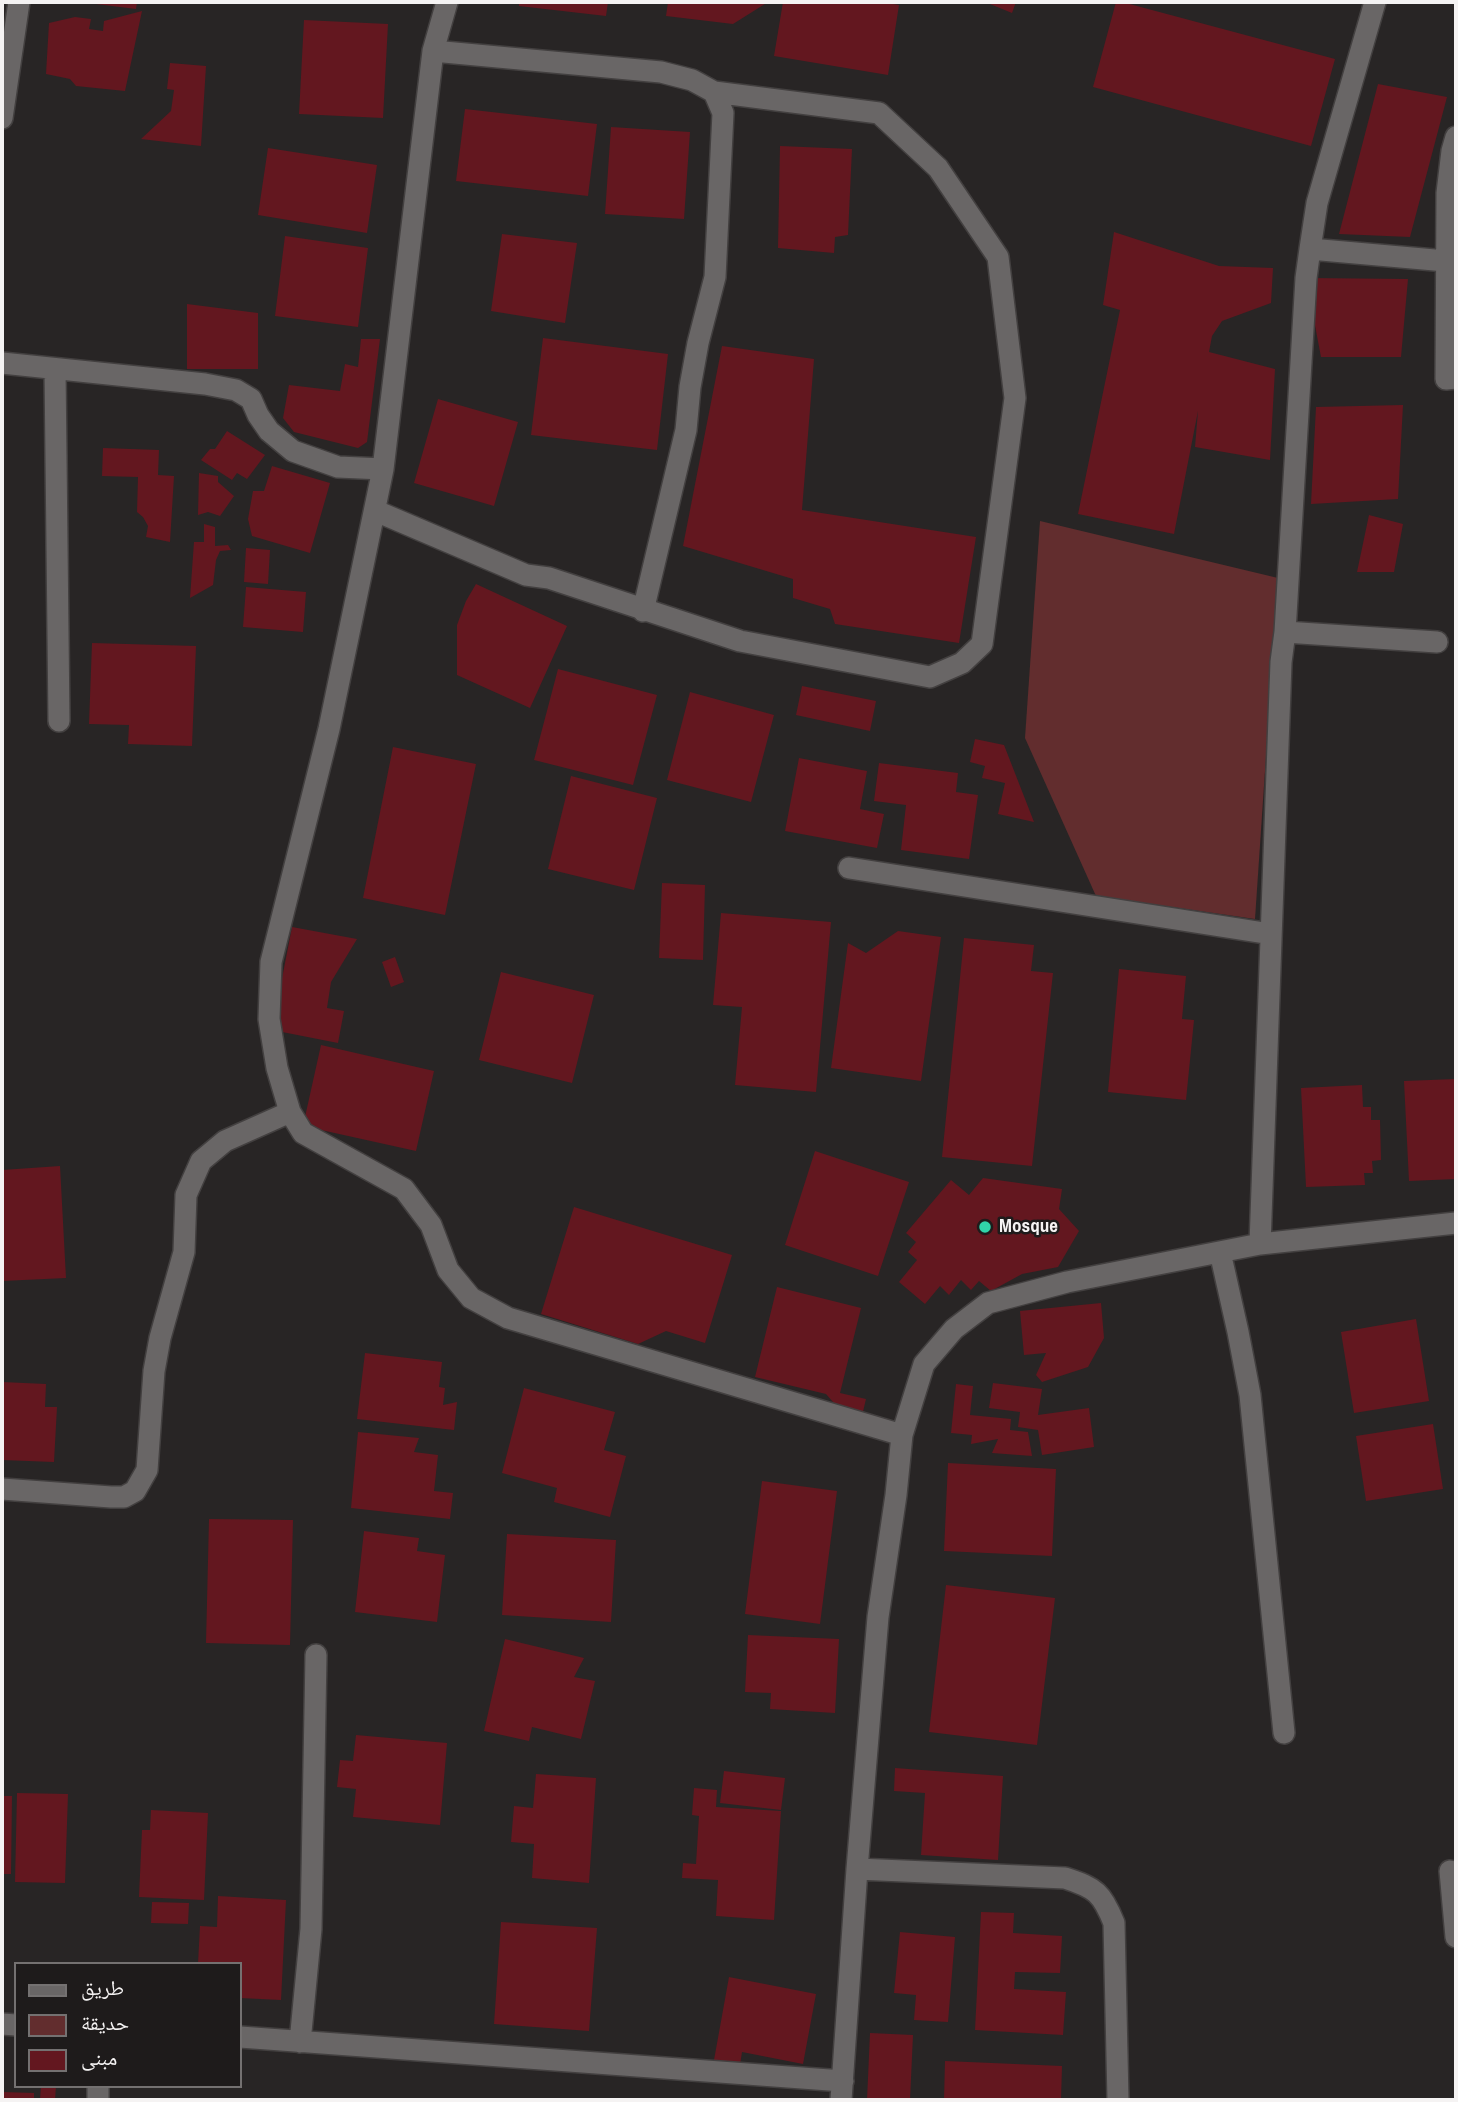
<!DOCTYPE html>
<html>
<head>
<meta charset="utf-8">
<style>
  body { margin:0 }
  #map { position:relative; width:1458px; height:2102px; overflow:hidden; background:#282525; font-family:"Archivo Narrow","Noto Naskh Arabic",sans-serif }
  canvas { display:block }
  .frame { position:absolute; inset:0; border:4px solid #f5f3f3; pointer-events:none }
  .legend { position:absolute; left:14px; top:1962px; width:228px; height:126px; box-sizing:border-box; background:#1e1b1b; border:2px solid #747171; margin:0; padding:9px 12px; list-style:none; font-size:21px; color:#f5f3f3 }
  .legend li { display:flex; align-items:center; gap:14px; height:35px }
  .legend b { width:35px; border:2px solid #747171 }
</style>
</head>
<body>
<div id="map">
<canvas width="1458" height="2102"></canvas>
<div class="frame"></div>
<ul class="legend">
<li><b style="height:9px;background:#696666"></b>طريق</li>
<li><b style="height:19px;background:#622d2e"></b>حديقة</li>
<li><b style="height:19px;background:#63171f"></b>مبنى</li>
</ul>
</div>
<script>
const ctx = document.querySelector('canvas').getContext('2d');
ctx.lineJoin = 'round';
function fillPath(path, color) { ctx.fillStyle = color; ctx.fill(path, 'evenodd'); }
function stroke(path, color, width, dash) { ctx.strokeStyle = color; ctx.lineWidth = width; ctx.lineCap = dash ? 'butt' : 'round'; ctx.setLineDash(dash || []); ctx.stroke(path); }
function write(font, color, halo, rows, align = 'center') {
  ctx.font = font + ' "Archivo Narrow",sans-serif'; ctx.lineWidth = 5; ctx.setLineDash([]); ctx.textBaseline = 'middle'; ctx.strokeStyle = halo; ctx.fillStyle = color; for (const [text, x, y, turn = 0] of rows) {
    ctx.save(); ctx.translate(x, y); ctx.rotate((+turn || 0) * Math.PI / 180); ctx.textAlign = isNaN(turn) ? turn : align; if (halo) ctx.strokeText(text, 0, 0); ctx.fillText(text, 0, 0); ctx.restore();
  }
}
fillPath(new Path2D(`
  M1040,521l238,57 -23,341 -159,-23 -71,-158z`), '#622d2e');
fillPath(new Path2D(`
  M88,2h49l-1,7 -48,-6z
  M519,2h89l-2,14 -87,-10z
  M668,2h100l-35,22 -67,-8z
  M783,2h98l18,3 -11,70 -114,-19z
  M985,2h31l-4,11z
  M1116,2h6l213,57 -24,87 -218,-59z
  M142,11l-17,80 -49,-5 -6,-7 -24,-5 3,-51 26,-6 16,2 -2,10 14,2 1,-10z
  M304,20l84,4 -5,94 -84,-4z
  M170,63l36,3 -5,80 -60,-7 30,-28 3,-21 -7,-1z
  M1378,84l69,13 -37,140 -71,-3z
  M465,109l132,15 -9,72 -132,-15z
  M611,127l79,5 -6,87 -79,-5z
  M780,146l72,3 -4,86 -13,2 -1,16 -56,-5z
  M268,148l109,17 -10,68 -109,-18z
  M1114,232l105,34 54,2 -2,35 -49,18 -10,15 -3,16 66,17 -5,91 -75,-13 3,-36 -24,123 -96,-20 42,-204 -17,-5z
  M502,234l75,9 -12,80 -74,-12z
  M285,236l83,12 -10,79 -83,-11z
  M1306,278l102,1 -7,78h-80z
  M187,304l71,9v56h-71z
  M543,338l125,16 -11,96 -126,-15z
  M361,339h19l-13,103 -9,6 -64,-16 -11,-14 6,-33 51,6 5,-27 13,3z
  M722,346l92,13 -12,151 174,27 -17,106 -124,-19 -5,-15 -37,-11v-19l-110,-33z
  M438,399l80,23 -24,84 -80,-23z
  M1403,405l-5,94 -87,5 5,-97z
  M227,431l38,24 -18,24 -10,-6 -5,7 -31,-20 9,-11h5z
  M103,448l56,2 -1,25 16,1 -4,66 -24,-5 2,-11 -5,-9 -6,-5 1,-35 -36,-1z
  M272,466l58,17 -20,70 -58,-17 -4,-17 5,-28h11z
  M199,473l19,3v6l16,14 -14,20 -12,-4 -10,3z
  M1369,515l34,9 -9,48h-37z
  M204,524l11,3v19l13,-1 3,5 -11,1 -4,9 -3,25 -23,13 4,-56h10z
  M246,548l24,2 -2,34 -24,-2z
  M476,584l91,42 -37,82 -73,-33v-50l9,-24z
  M246,587l60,5 -3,40 -60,-5z
  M92,643l104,3 -4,100 -64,-2 1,-19 -40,-1z
  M558,669l99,26 -24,90 -99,-25z
  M802,686l74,15 -6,30 -74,-16z
  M690,692l84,23 -23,87 -84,-22z
  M975,739l29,6 30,77 -36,-8 7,-31 -23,-5 3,-12 -15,-4z
  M393,747l83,17 -31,151 -82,-17z
  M799,758l68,13 -7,38 24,5 -7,34 -92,-17z
  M879,763l79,10 -2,19 22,3 -9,64 -68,-9 5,-45 -32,-4z
  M571,776l86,22 -23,92 -86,-21z
  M662,883l43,2 -2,75 -44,-2z
  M721,913l110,9 -15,170 -81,-7 7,-78 -29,-2z
  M292,927l65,12 -26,43 -4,26 17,3 -6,32 -66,-13z
  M898,931l43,6 -20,144 -90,-13 17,-125 18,10z
  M964,938l70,7 -3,26 22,2 -21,193 -90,-9z
  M395,957l9,25 -13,5 -9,-25z
  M1119,969l67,7 -4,43 12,1 -8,80 -78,-8z
  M501,972l93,23 -22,88 -93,-23z
  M321,1045l113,26 -18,80 -113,-25z
  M1456,1079v100l-47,2 -5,-100z
  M1362,1085l1,22h8v13h9l1,40 -9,1 1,12h-9l1,12 -59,2 -5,-99z
  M815,1151l94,31 -31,94 -93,-31z
  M60,1166l6,112 -64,3v-111z
  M983,1178l79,11 -3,20 20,22 -21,36 -36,7 -31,17 -12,-10 -8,9 -10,-10 -12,15 -9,-9 -15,18 -26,-22 18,-22 -9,-8 8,-10 -10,-9 45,-53 18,15z
  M574,1207l158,48 -27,88 -39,-12 -28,13 -97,-30z
  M777,1287l84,21 -21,85 26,6 -4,17 -22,-6 -14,-16 -71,-17z
  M1101,1303l3,35 -16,29 -46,15 -6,-7 10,-22 -22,2 -4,-44z
  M1416,1319l13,82 -75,12 -13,-81z
  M365,1353l77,9 -3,25 6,1 -2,17 14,-3 -3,28 -97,-11z
  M2,1382l44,2 -1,23h12l-3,55 -52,-2z
  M993,1383l49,6 -4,26 51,-7 5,39 -52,8 -4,-25 -20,-3 2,-15 -31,-4z
  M956,1384l17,2 -3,29 41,4 -1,11 18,2 4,24 -40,-3 6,-14 -27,5 1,-9 -21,-2z
  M524,1388l91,24 -11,38 22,6 -16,61 -56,-15 3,-14 -55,-15z
  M1433,1424l10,65 -77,12 -10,-65z
  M358,1432l61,6 -5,14 24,3 -4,36 19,2 -3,26 -99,-11z
  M948,1463l108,6 -4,87 -108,-5z
  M762,1481l75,10 -17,133 -75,-10z
  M209,1519l84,1 -3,125 -84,-2z
  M364,1531l55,7 -2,13 28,4 -8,67 -82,-10z
  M507,1534l109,6 -5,82 -109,-7z
  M946,1585l109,13 -18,147 -108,-13z
  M748,1635l91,4 -4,74 -65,-4 1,-16 -26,-1z
  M505,1639l79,19 -10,19 21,4 -14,58 -49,-12 -3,14 -45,-10z
  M356,1735l91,8 -7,82 -87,-8 3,-28 -19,-2 3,-27 13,1z
  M895,1768l108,8 -5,84 -77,-5 4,-62 -31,-2z
  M724,1771l61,7 -4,32 -61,-7z
  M536,1774l60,4 -7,105 -57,-5 2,-34 -23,-2 3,-36 19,2z
  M694,1788l23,2 -1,17 65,4 -7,109 -58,-4 2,-36 -36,-2 1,-15 13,1 3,-48 -7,-1z
  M17,1793l51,1 -3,89 -50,-1z
  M2,1796h10l-1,78h-9z
  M151,1810l57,3 -4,87 -65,-3 3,-67h8z
  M218,1896l68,4 -5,100 -41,-2v-34h-42l2,-38 17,1z
  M152,1902l37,1 -1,21 -37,-1z
  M981,1912l33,1 -1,20 49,3 -2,37 -45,-1 -1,17 52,3 -3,43 -88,-5z
  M501,1922l96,6 -8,103 -95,-7z
  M900,1932l55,5 -7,85 -34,-2 2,-25 -22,-2z
  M729,1977l87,17 -13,70 -61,-12 -2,13 -26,-5z
  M870,2033l43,2 -3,65h-43z
  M945,2061l117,5 -1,34h-117z
  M41,2086h15l-1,14h-15z
  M2,2092l32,1v7h-32z`), '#63171f');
const minor = new Path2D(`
  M447,2l-14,49 -50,418 -54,260 -58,233 -2,57 8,49 13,44 13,21 101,56 27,36 17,45 23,28 37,20 394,117
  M433,51l228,21 31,8 22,12 9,21 -8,164 -17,66 -8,44 -4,43 -43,181
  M2,118l17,-116
  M1456,137l-4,14 -5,42 -1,186 10,-1
  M1310,249l136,12
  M2,363l203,21 31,6 15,9 7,16 11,16 24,20 45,16 45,2
  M55,369l4,352
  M376,511l150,64 23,3 191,63 190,36 32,-14 20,-19 33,-246 -17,-141 -60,-89 -59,-55 -165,-21
  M1285,632l152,10
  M849,868l422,66
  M1260,1244l21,-582 4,-30 21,-354 4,-29 7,-46 58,-201
  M1220,1252l18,80 12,63 34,338
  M2,1489l109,8h13l11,-6 12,-21 7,-99 6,-33 24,-86 2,-57 15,-34 24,-20 65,-29
  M857,1869l208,9c31,10 37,15 49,45l4,177
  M1450,1871l6,66
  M2,2024l14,1
  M240,2037l603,44
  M300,2042l11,-113 5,-274
  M98,2086v14
  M841,2100l16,-231 21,-252 18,-122 6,-60 22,-71 30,-35 34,-26 79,-21 193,-38 196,-21`);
stroke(minor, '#434040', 24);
stroke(minor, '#696666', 21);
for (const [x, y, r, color] of [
  [985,1227,7,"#31d4a9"]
]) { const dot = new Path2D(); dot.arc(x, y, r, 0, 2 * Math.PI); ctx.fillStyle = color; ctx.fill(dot); stroke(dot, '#1e1b1b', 2.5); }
write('bold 19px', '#f5f3f3', '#1e1b1b', [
  ["Mosque",999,1227]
], 'left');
</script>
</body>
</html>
